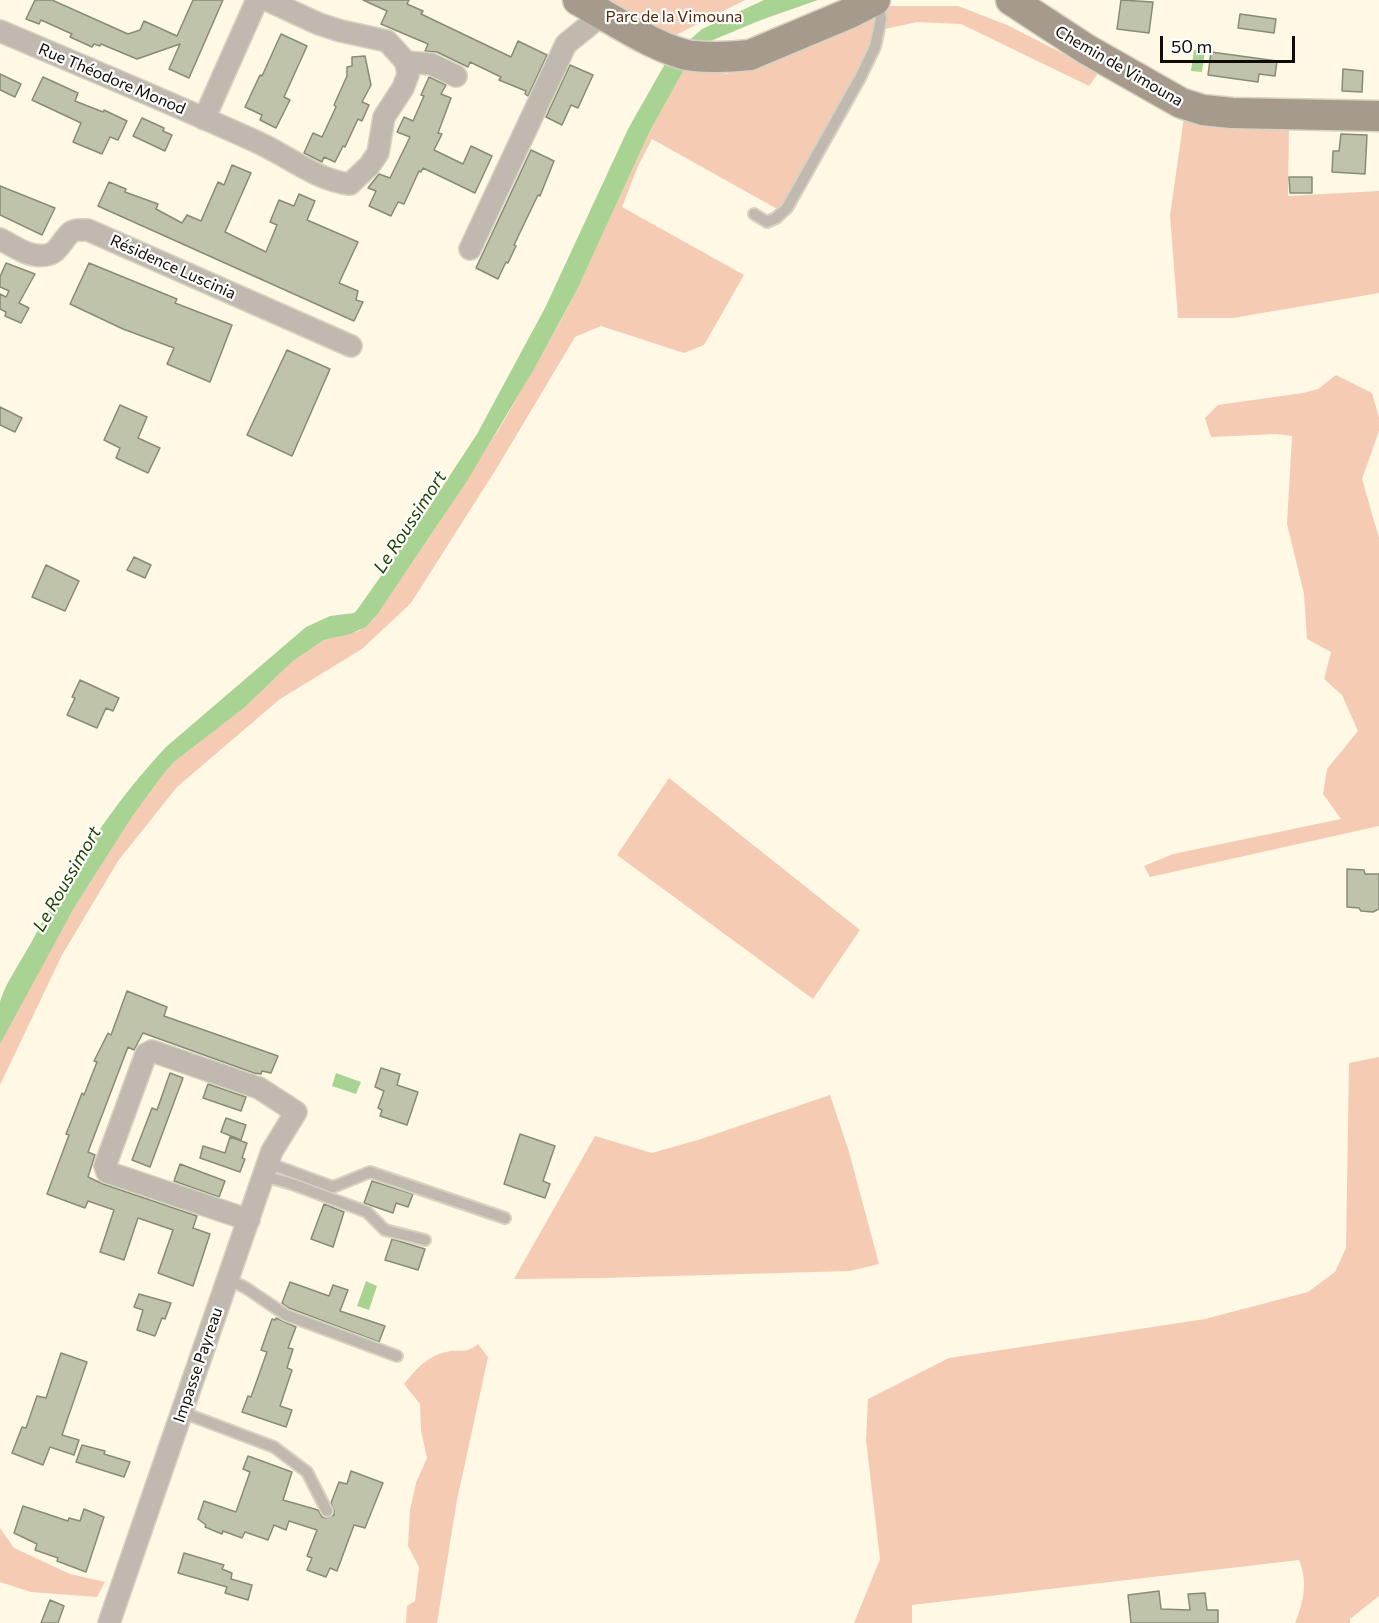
<!DOCTYPE html>
<html>
<head>
<meta charset="utf-8">
<style>
  body { margin:0 }
  #map { position:relative; width:1379px; height:1623px; overflow:hidden; background:#fef8e4; font-family:Commissioner,sans-serif }
  canvas { display:block }
  .scale { position:absolute; left:1160px; top:36px; width:135px; height:27px; box-sizing:border-box; border:3px solid #0e0c04; border-top:0; padding-left:8px; font-size:18px; line-height:21px; white-space:nowrap; color:#0e0c04; -webkit-text-stroke:4px #fff; paint-order:stroke }
</style>
</head>
<body>
<div id="map">
<canvas width="1379" height="1623"></canvas>
<div class="scale">50 m</div>
</div>
<script>
const ctx = document.querySelector('canvas').getContext('2d');
ctx.lineJoin = 'round';
function fillPath(path, color) { ctx.fillStyle = color; ctx.fill(path, 'evenodd'); }
function stroke(path, color, width, dash) { ctx.strokeStyle = color; ctx.lineWidth = width; ctx.lineCap = dash ? 'butt' : 'round'; ctx.setLineDash(dash || []); ctx.stroke(path); }
function write(font, color, halo, rows, align = 'center') {
  ctx.font = font + ' Commissioner,sans-serif'; ctx.lineWidth = 4.5; ctx.setLineDash([]); ctx.textBaseline = 'middle'; ctx.strokeStyle = halo; ctx.fillStyle = color; for (const [text, x, y, turn = 0] of rows) {
    ctx.save(); ctx.translate(x, y); ctx.rotate((+turn || 0) * Math.PI / 180); ctx.textAlign = isNaN(turn) ? turn : align; if (halo) ctx.strokeText(text, 0, 0); ctx.fillText(text, 0, 0); ctx.restore();
  }
}
fillPath(new Path2D(`
  M597,0h148l-69,35 -31,-8z
  M891,6h67l49,19 92,47 -10,14 -128,-62 -44,-2 -32,7 -12,6 -6,21 -88,154 -127,-71 -14,27 -16,41 122,68 -40,70 -20,8 -83,-27 -26,11 -77,129 -87,137 -49,46 -82,50 -103,88 -59,74 -56,94 -62,130v-41l9,-20 65,-116 58,-91 30,-41 12,-14 70,-54 49,-47 31,-21 35,-9 15,-12 63,-93 65,-102 58,-102 17,-32 73,-159 36,-65 41,8 94,-34z
  M1184,117l105,9 -1,70 91,-5v102l-146,25h-55l-8,-102z
  M1336,375l36,18 7,25v13l-17,48 17,59v288l-229,51 -6,-11 29,-12 168,-35 -18,-25 4,-25 31,-38 -16,-36 -18,-16 7,-27 -24,-13 -3,-45 -17,-70 5,-88 -16,-2 -65,3 -6,-19 13,-13 85,-12 15,-4z
  M669,778l191,152 -47,69 -196,-144z
  M1379,1057v539l-29,23v4h-55c9,-22 13,-41 4,-63l-387,45v18h-58l26,-64 -14,-119 2,-41 81,-41 256,-39 103,-27 27,-20 11,-24 3,-185z
  M830,1095l19,57 30,112 -29,7 -247,7 -89,1 81,-143 57,17 49,-14z
  M478,1344l10,13 -31,143 -20,123h-31l1,-17 8,-5 4,-34 -11,-21 2,-36 6,-27 11,-25 -6,-27 -1,-27 -16,-20c12,-15 25,-30 47,-33 12,-1 16,2 27,-7z
  M0,1528l14,20 56,26 35,8 -8,15 -66,-5 -31,-10z`), '#f6cbb4');
fillPath(new Path2D(`
  M764,0h54l-57,20 -60,25 -16,-1 17,-15z
  M1194,50l11,1 -3,21 -11,-1z
  M666,62l20,4 -36,65 -73,159 -43,79 -67,112 -90,134 -11,12 -16,7 -26,6 -31,21 -49,47 -70,54 -12,14 -30,41 -58,91 -74,136c0,-13 0,-30 0,-42 4,-16 24,-46 32,-61 36,-67 81,-138 134,-194l140,-120 24,-11 24,-3 3,-3 69,-98 51,-78 68,-126 83,-179z
  M336,1073l25,9 -5,12 -24,-8z
  M366,1281l11,5 -8,24 -12,-4z`), '#a8d393');
const building = new Path2D(`
  M35,0h17l76,34 12,-4 4,-9 33,15 16,-36h30l-34,78 -20,-9 11,-25 -43,15 -36,-15 -1,2 -6,-2 -2,3 -22,-10 2,-3 -31,-14 -2,4 -13,-5z
  M363,0h46l-2,4 16,7 -2,3 90,43 7,-16 29,14 -19,41 -3,-2 1,-3 -27,-11 2,-3 -31,-15 -2,5 -31,-15 -12,-1 3,-7 -47,-20 6,-13z
  M1121,0l32,2 -4,31 -32,-4z
  M1240,14l36,5 -2,14 -36,-5z
  M281,34l26,12 -23,51 6,3 -14,28 -16,-8 2,-5 -17,-8 15,-32 2,1z
  M1211,52l66,9 -2,15 -16,-2 -1,8 -50,-7z
  M365,56l6,29 -9,17 7,3 -7,16 -4,-2 -13,28 -2,-1 -8,16 -11,-5 -2,5 -18,-9 9,-20 9,4 14,-30 -2,-2 13,-29v-9l5,-1v-9z
  M570,65l23,10 -15,33 -7,-3 -9,20 -16,-8z
  M1343,69l20,2 -1,21 -20,-1z
  M0,74l21,10 -6,13 -15,-7z
  M43,77l35,16 -3,8 28,11 1,-2 23,11 -9,19 -8,-3 -8,17 -29,-12 8,-19 -49,-23z
  M429,77l17,8 -5,9 10,4 -13,35 4,1 -8,16 29,14 8,-18 21,10 -17,37 -52,-25 -2,4 -2,-1 -15,33 -6,-2 -7,14 -22,-10 7,-15 -8,-3 11,-14 11,4 20,-41 -13,-5 7,-15 9,4 11,-25 -3,-1z
  M142,118l22,10 -1,3 9,4 -7,16 -32,-15z
  M1341,134l26,1 -2,39 -33,-2 1,-21h6z
  M531,150l23,11 -14,35 -2,-1 -24,50 2,1 -8,17 -2,-1 -8,17 -22,-11z
  M232,165l19,8 -26,59 41,20 11,-27 -7,-3 9,-22 15,6 5,-12 16,7 -8,19 51,22 -19,41 19,8 -2,9 7,2 -9,19 -256,-115 11,-24 17,7 -1,3 33,12 -2,5 26,14 5,-8 14,6 17,-39 6,3z
  M1289,177h23v16h-22z
  M0,186l55,22 -13,27 -42,-20z
  M6,263l29,11 -16,29 10,5 -8,15 -16,-7 1,-4 -6,-3v-15l6,3 3,-6 -9,-4v-10z
  M89,263l88,36 -2,4 57,22 -22,57 -43,-18 7,-16 -51,-19 -53,-25z
  M287,350l43,19 -38,87 -45,-21z
  M120,405l27,12 -9,21 22,10 -12,25 -32,-15 4,-10 -16,-8z
  M0,407l22,11 -7,14 -15,-7z
  M134,557l17,8 -6,13 -18,-8z
  M46,565l33,16 -14,30 -33,-14z
  M80,680l39,18 -6,13 -7,-3 -9,20 -30,-13 8,-17 -3,-1z
  M1347,869l17,1 1,4h14v35l-6,3 -12,-1 -2,-3 -12,-1z
  M127,991l40,16 -3,9 114,40 -7,17 -9,-2 -1,3 -7,-1 -111,-40 -9,17 -6,-3 -40,105 7,3 -7,22 15,7 94,32 -4,12 17,6 -17,52 -35,-13 15,-43 -35,-12 -14,42 -24,-8 14,-42 -26,-9 -3,7 -38,-14 22,-59 -3,-1 6,-15 10,-26 2,2 13,-33 -3,-1 14,-28 3,2z
  M381,1068l19,6 -3,11 21,7 -11,33 -27,-9 2,-6 -4,-2 6,-17 -9,-4z
  M170,1073l13,5 -33,89 -18,-7 20,-52 5,2z
  M208,1084l38,13 -5,14 -38,-13z
  M226,1118l20,7 -5,15 -20,-8z
  M520,1134l35,12 -12,35 7,3 -5,14 -41,-14z
  M230,1137l17,6 -5,15 3,1 -5,13 -40,-14 3,-12 22,7z
  M180,1164l45,17 -6,16 -45,-16z
  M372,1181l41,13 -5,13 -12,-4 -3,10 -29,-10z
  M324,1204l20,8 -11,35 -22,-8z
  M392,1239l33,10 -7,21 -33,-10z
  M290,1282l39,14 4,-11 15,5 -8,21 45,15 -6,16 -90,-34 -7,-5z
  M139,1294l32,9 -6,16 -3,-1 -7,18 -18,-6 6,-20 -9,-3z
  M276,1318l20,9 -8,21 5,1 -6,19 5,2 -12,36 12,4 -6,17 -44,-15 6,-16 3,1 16,-45 -6,-2 11,-31 3,1z
  M61,1353l26,9 -25,73 17,5 -5,15 -24,-8 -7,18 -31,-12 10,-26 4,1 11,-32 9,2z
  M82,1445l23,6 -1,3 26,8 -6,15 -48,-15z
  M248,1456l44,16 -9,28 35,10 4,7 4,1 8,-3v-4l-3,-8 8,-21 8,2 4,-13 32,12 -18,45 -11,-3 -17,46 -7,-3 -4,9 -19,-7 5,-12 -5,-2 10,-26 -28,-9 -3,9 -12,-5 -6,15 -23,-8 -3,6 -19,-7 -1,3 -17,-7 1,-2 -8,-6 6,-18 32,11 14,-40 -7,-3z
  M23,1506l45,15 1,-3 11,3 4,-12 20,8 -18,55 -29,-11 1,-3 -23,-8 2,-6 -23,-11z
  M184,1553l40,12 -2,4 10,4 -1,6 21,6 -4,15 -23,-7 2,-6 -49,-14z
  M1159,1591l2,18 29,1 -2,-16 17,-1 2,17h11v13h-87l-3,-28z
  M50,1600l14,6 -6,17h-17z`);
fillPath(building, '#bfc3aa');
stroke(building, '#898c75', 1.5);
const lane = new Path2D(`
  M754,214l13,8 9,-4 11,-10 73,-130 15,-31 6,-28 -3,-19
  M268,1163l65,24 37,-15 135,46
  M264,1176l28,8 75,28 18,18 40,10
  M228,1279l18,9 40,27 111,41
  M181,1414l11,2 82,31 33,25 20,39`);
const street = new Path2D(`
  M0,31c85,36 171,72 255,110 32,14 60,39 95,43l19,-18 9,-13 6,-36 19,-29 5,-13 -2,-13 -19,-21 -46,-10 -22,-7 -52,-24
  M406,62l25,2 25,12
  M204,119l53,-119
  M0,239c10,5 24,15 35,16 23,3 23,-10 35,-22 5,-4 12,-3 18,-3l263,116
  M470,249l96,-205 37,-30
  M109,1623l163,-472 24,-39 -37,-24 -107,-37 -6,3 -41,112 2,6 142,48`);
const secondary = new Path2D(`
  M578,0c29,16 84,53 116,56 19,2 38,1 56,-1l100,-42 25,-13
  M1011,0l75,49 95,54 22,7 29,3 147,3`);
stroke(lane, '#d8d2c0', 14);
stroke(street, '#d8d2c0', 24);
stroke(secondary, '#d8d2c0', 33);
stroke(lane, '#c0b9b0', 10);
stroke(street, '#c0b9b0', 21);
stroke(secondary, '#a59a8c', 30);
write('16px', '#53280a', '#fff', [
  ["Parc de la Vimouna",674,17]
]);
write('16px', '#0e0c04', '#fff', [
  ["Chemin de Vimouna",1119,66,30],
  ["Rue Théodore Monod",112,79,23],
  ["Résidence Luscinia",173,267,24],
  ["Impasse Payreau",198,1365,-71]
]);
write('italic 18px', '#1f4501', '#fff', [
  ["Le Roussimort",410,522,-57],
  ["Le Roussimort",67,879,-60]
]);
</script>
</body>
</html>
